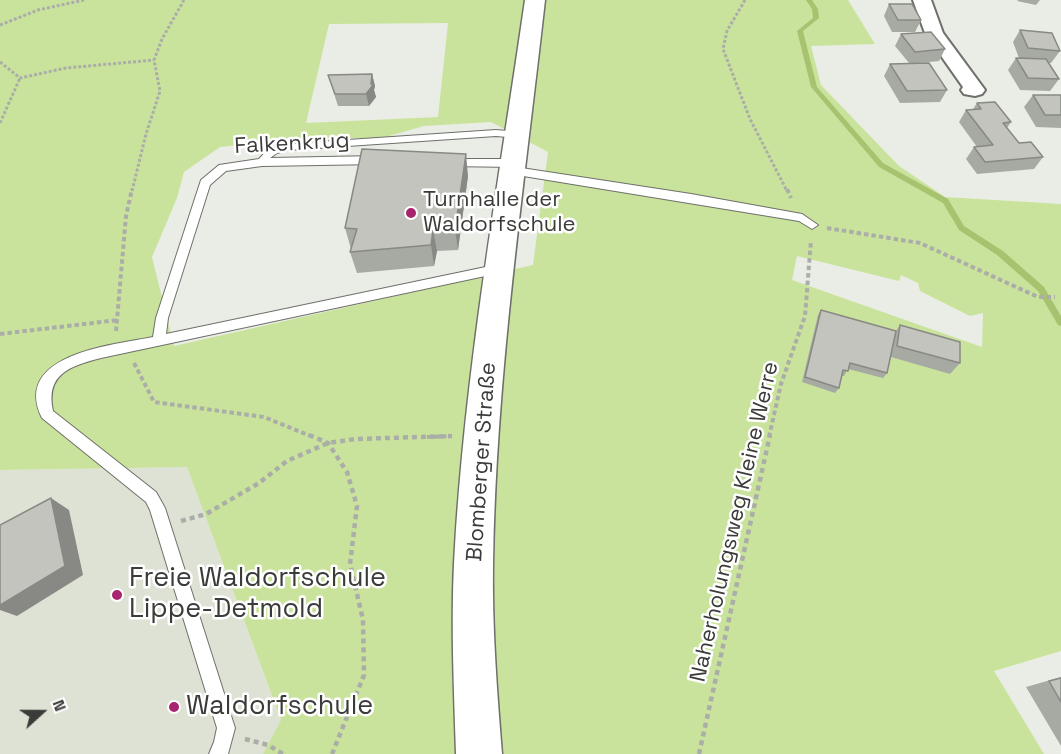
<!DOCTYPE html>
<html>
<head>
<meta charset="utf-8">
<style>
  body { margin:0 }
  #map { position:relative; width:1061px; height:754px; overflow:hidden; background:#eaede6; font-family:"Space Grotesk",sans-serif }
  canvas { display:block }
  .north { position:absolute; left:12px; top:682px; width:60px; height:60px; -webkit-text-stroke:4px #fff; paint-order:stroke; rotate:69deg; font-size:16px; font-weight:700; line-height:24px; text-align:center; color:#3b3c39 }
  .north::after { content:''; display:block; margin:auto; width:21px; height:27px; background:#3b3c39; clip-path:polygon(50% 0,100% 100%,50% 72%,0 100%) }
</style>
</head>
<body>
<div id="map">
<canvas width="1061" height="754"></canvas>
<div class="north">N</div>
</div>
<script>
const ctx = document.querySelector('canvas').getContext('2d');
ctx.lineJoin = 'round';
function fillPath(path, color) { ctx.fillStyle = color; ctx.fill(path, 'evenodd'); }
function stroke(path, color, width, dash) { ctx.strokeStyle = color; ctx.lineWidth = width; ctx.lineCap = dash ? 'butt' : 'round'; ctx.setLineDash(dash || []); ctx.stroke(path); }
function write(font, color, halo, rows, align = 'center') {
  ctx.font = font + ' "Space Grotesk",sans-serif'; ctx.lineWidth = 5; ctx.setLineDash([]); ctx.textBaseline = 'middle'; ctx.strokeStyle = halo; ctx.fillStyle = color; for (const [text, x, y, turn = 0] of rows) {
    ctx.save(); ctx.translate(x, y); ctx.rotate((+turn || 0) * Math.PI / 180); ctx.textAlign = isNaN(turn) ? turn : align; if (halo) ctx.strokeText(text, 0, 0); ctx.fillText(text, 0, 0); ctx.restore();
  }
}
fillPath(new Path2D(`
  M187,467l94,254 -18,33h-263v-284z`), '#dde2d4');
fillPath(new Path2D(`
  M0,0h848l27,44 -64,2 10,39 78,81 46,31 116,7v447l-67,20 50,83h-781l18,-34 -94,-253 -187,3zM448,23l-10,94 -132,6 23,-99zM491,122l57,30 -15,113 -359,81 -22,-89 25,-59 7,-26 36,-25 84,-9h78l42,-12zM797,256l102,25 2,-6 17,8 2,8 50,25 13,-3 -1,34 -190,-67z`), '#cae39c');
fillPath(new Path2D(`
  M806,0h6l6,9 1,9 -16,13 14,56 66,76 65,36 16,27 39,25 41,36 17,29v10l-3,-1 -20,-34 -41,-36 -38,-25 -16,-27 -64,-36 -68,-80 -14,-56 16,-13 -1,-9z`), '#a7c36f');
const service = new Path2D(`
  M496,130l23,2 5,3 -5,3 -23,-2 -208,14 -11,3 -7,5 108,-2 5,4 -5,4 -116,2 -36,5 -16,14 -42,133 -2,16 334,-70 6,5 -2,3 -403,86c-31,8 -56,16 -48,53l103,81 9,16 70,220 -7,26h-19l5,-12 3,-14 -67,-218 -4,-8 -104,-84c-31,-64 71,-73 111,-81l3,-19 45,-138 18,-15 40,-6 10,-11 19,-4z
  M451,159h64l5,4 -5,4 -68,-1v-6z
  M515,167l176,27 111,20 16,11 -6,4 -13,-8 -288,-47 -1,-3z`);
const minor = new Path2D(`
  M913,0h18l12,33 42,57 -3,4 -7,2 -11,-2 -3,-4 2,-3 -38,-54z`);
const tertiary = new Path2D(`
  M525,0h20c-21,187 -49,375 -52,564 -1,63 4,127 9,190h-46c-2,-64 -5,-127 -2,-191 10,-189 44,-376 71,-563z`);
stroke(service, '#6e706a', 2);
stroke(minor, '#6e706a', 4);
stroke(tertiary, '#6e706a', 3);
stroke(new Path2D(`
  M745,0l-18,31 -4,18 27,70 37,72
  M0,25l38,-15 46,-10
  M0,62l20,16 46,-10 88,-8
  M0,123l20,-45
  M132,191l14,-57 14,-43 -6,-31 8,-21 22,-39`), '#abaea8', 3, [3, 2]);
stroke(new Path2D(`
  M787,189l4,9
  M827,228l93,15 118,54h17
  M116,331l10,-115 6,-27
  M0,334l118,-14
  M134,363l20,39 110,15 49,20
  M427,437l25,-1
  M769,437l12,-53 24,-68 6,-76`), '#abaea8', 4, [4.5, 3]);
stroke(new Path2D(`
  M309,435l19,8 19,29 10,34 -7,58 13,56 1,55 -32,79
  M181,521l25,-7 53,-31 28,-22 41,-18 27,-4 97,-3
  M245,739l23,6 15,9
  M699,754l71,-319`), '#abaea8', 4.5, [5, 4]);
fillPath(service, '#fff');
fillPath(minor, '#fff');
fillPath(tertiary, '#fff');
fillPath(new Path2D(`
  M1018,0h22l-4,5 -19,-4z
  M889,4l32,16 -6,12h-23l-8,-16z
  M1020,30l40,21 -9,12h-3l11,16 -9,12 -30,-1 -12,-20 8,-12h3l-6,-16z
  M901,34l44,15 -6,12 -20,2 28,27 -7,12 -40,1 -16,-27 6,-12 19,-1 -14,-17z
  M372,74l3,12 -1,4 2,7 -7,9h-31l-10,-31z
  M1033,95h28v33l-25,-1 -12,-20z
  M977,103l34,19 -4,6 12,15 24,14 -9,12 -57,5 -11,-15 8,-12h3l-18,-25 7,-12 7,-1z
  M468,176l-10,74 -21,1 -3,15 -77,7 -7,-21 1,-3 -6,-21z
  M821,310l75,21 4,-6 60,38 -10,11 -59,-17 -4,16 -4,5 -35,-9 -4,7h-2l-3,12 -4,5 -33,-11 16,-67z
  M1061,677v69l-35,-59z`), '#a7a9a3');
fillPath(new Path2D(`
  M372,74l3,12 -1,4 2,7 -7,9 -3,-12 5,-10z
  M466,154l2,22 -10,74 -3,-21z
  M433,230l4,21 -3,15 -3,-21z
  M51,498l18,12 14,65 -66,41 -17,-6v-5z`), '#888984');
const building = new Path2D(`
  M889,4h23l9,16h-23z
  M1020,30l32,3 8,18 -32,-3z
  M931,32l14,17 -30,3 -14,-18z
  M1016,58l30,1 13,20 -31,-1z
  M929,63l18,27 -40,1 -17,-27z
  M372,74l-1,10 2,1 -7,9h-31l-7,-19z
  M1033,95h28v20h-16z
  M995,102l16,20 -8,1 16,20 12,-1 12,15 -58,5 -11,-15 19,-2 -27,-35 15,-1 -4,-6z
  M362,149l104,5 -11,75 -22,1 -2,15 -81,7 7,-23 -12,-1z
  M821,310l75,21 -9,42 -37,-10 -2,8 -5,-1 -4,18 -34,-11z
  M900,325l60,17v21l-63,-17z
  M51,498l14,68 -65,39v-80z
  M1061,678v24l-12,-21z`);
fillPath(building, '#c2c4bd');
stroke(building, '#888984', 1.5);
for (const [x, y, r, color] of [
  [411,213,6,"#a7246f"],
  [117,595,6,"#a7246f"],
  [174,707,6,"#a7246f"]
]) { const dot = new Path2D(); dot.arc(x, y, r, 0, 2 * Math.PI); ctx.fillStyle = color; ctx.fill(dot); stroke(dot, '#fff', 2); }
write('22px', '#3b3c39', '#fff', [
  ["Falkenkrug",292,144,-3],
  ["Blomberger Straße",482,462,-86],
  ["Naherholungsweg Kleine Werre",735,522,-77]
]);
write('22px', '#3b3c39', '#fff', [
  ["Turnhalle der",423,200],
  ["Waldorfschule",423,225]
], 'left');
write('27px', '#3b3c39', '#fff', [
  ["Freie Waldorfschule",129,579],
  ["Lippe-Detmold",129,610],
  ["Waldorfschule",186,707]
], 'left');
</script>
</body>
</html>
